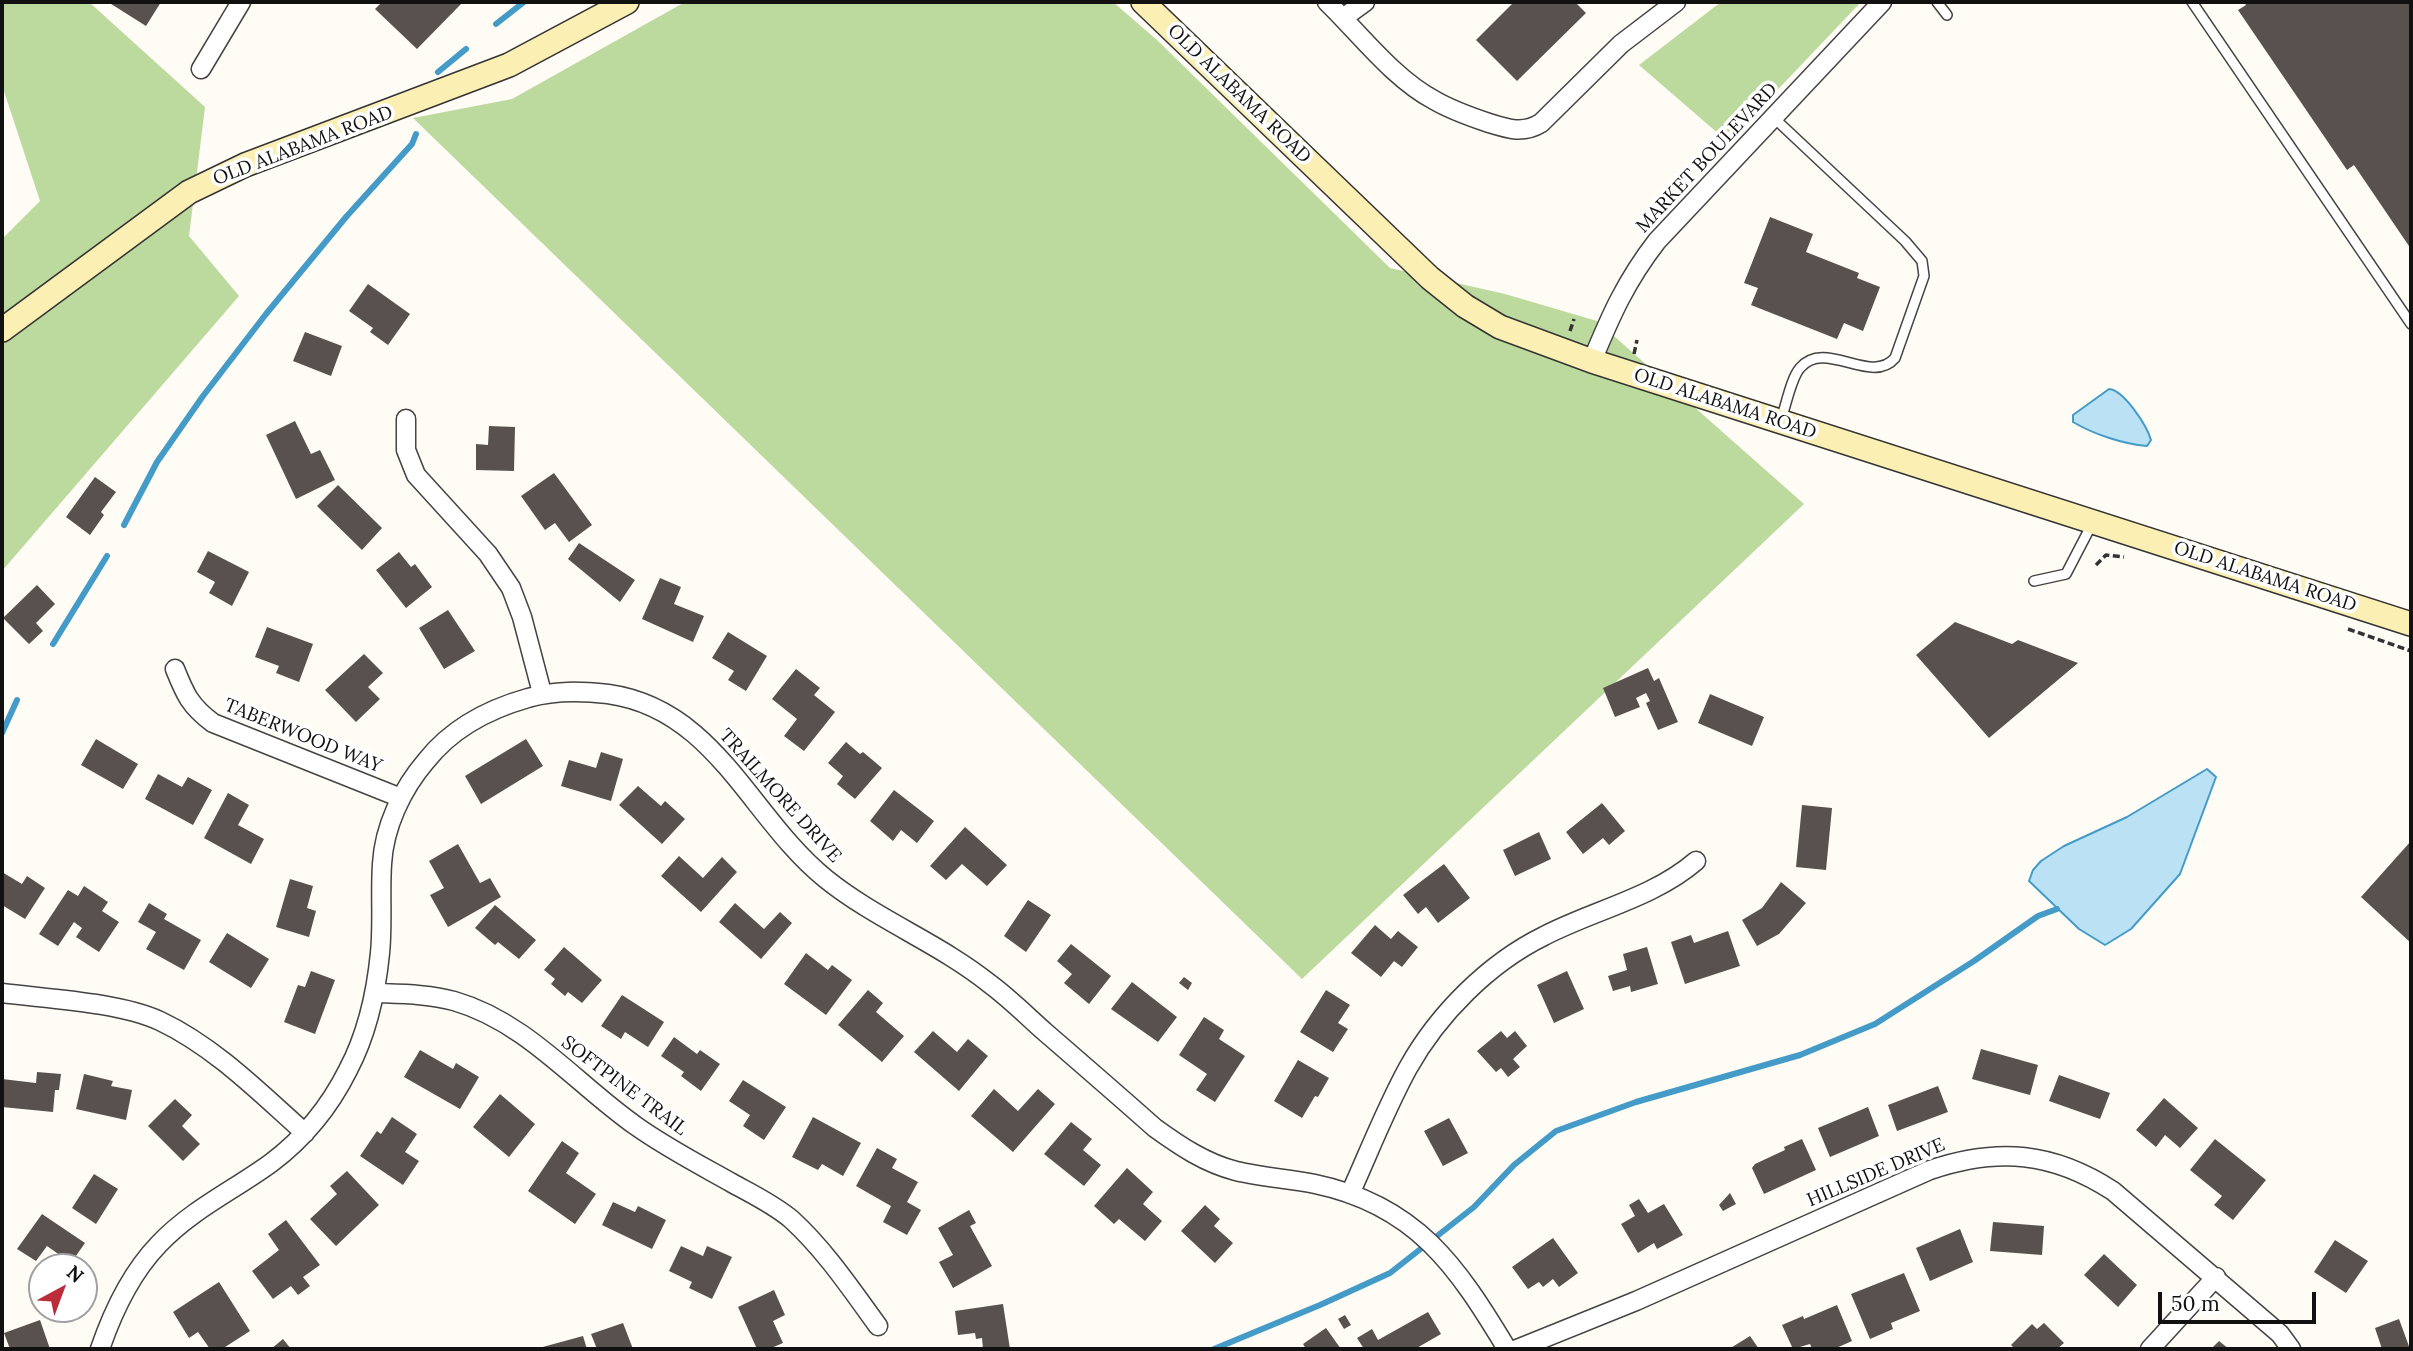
<!DOCTYPE html>
<html>
<head>
<meta charset="utf-8">
<style>
  body { margin:0 }
  #map { position:relative; width:2413px; height:1351px; overflow:hidden; background:#fefcf5; font-family:Lora,serif }
  canvas { display:block }
  .frame { position:absolute; inset:0; border:4px solid #111; pointer-events:none }
  .north { position:absolute; left:28px; top:1253px; width:70px; height:70px; box-sizing:border-box; background:#fff; border:2px solid #a0a0a0; border-radius:50%; rotate:41deg; font-size:19px; font-weight:700; line-height:28px; text-align:center; color:#111 }
  .north::after { content:''; display:block; margin:auto; width:24px; height:32px; background:#bc2d3c; clip-path:polygon(50% 0,100% 100%,50% 72%,0 100%) }
  .scale { position:absolute; left:2158px; top:1292px; width:158px; height:32px; box-sizing:border-box; border:4px solid #111; border-top:0; padding-left:9px; font-size:21px; line-height:24px; white-space:nowrap; color:#111; -webkit-text-stroke:5px #fff; paint-order:stroke }
</style>
</head>
<body>
<div id="map">
<canvas width="2413" height="1351"></canvas>
<div class="frame"></div>
<div class="north">N</div>
<div class="scale">50 m</div>
</div>
<script>
const ctx = document.querySelector('canvas').getContext('2d');
ctx.lineJoin = 'round';
function fillPath(path, color) { ctx.fillStyle = color; ctx.fill(path, 'evenodd'); }
function stroke(path, color, width, dash) { ctx.strokeStyle = color; ctx.lineWidth = width; ctx.lineCap = dash ? 'butt' : 'round'; ctx.setLineDash(dash || []); ctx.stroke(path); }
function write(font, color, halo, rows, align = 'center') {
  ctx.font = font + ' Lora,serif'; ctx.lineWidth = 7; ctx.setLineDash([]); ctx.textBaseline = 'middle'; ctx.strokeStyle = halo; ctx.fillStyle = color; for (const [text, x, y, turn = 0] of rows) {
    ctx.save(); ctx.translate(x, y); ctx.rotate((+turn || 0) * Math.PI / 180); ctx.textAlign = isNaN(turn) ? turn : align; if (halo) ctx.strokeText(text, 0, 0); ctx.fillText(text, 0, 0); ctx.restore();
  }
}
fillPath(new Path2D(`
  M2,2h87l116,105 -16,129 50,60 -237,275v-332l38,-38 -38,-116z
  M685,2h428l44,38 233,228 115,26 92,27 207,183 -502,475 -889,-861 99,-19z
  M1721,2h140l-133,140 -89,-77z`), '#bcd99e');
const water = new Path2D(`
  M2109,389c15,1 38,37 42,51l-4,6c-24,-2 -54,-12 -74,-24v-7z
  M2207,769l9,8 -36,97 -49,55 -26,16 -26,-16 -50,-48 4,-11 8,-9 23,-15 63,-29z`);
fillPath(water, '#bbe2f4');
stroke(water, '#459bc8', 2);
stroke(new Path2D(`
  M496,24l28,-22
  M438,72l28,-23
  M124,525l33,-63 46,-66 63,-82 80,-97 66,-73 4,-10
  M53,644l54,-88
  M2,733l15,-33
  M1214,1349l106,-44 70,-32 84,-66 40,-42 42,-34 80,-29 164,-47 75,-31 99,-63 64,-45 19,-7`), '#459bc8', 6);
fillPath(new Path2D(`
  M108,2h53l-15,24z
  M382,2h81l-46,47 -42,-40z
  M1514,2h61l11,11 -69,68 -41,-41z
  M2244,2h167v247l-57,-84 -7,5 -109,-160 8,-5z
  M1770,217l43,17 -7,18 53,21 -2,5 23,9 -17,44 -19,-8 -7,16 -86,-34 7,-17 -14,-5z
  M368,284l42,30 -22,31 -18,-13 3,-4 -24,-17z
  M305,332l37,14 -11,30 -38,-15z
  M295,421l16,33 9,-4 15,30 -39,19 -30,-64z
  M489,426l26,1 -1,44 -38,-1v-26l12,1z
  M554,473l38,52 -23,17 -14,-19 -10,7 -24,-34z
  M95,477l21,15 -15,20 3,3 -14,20 -24,-18z
  M338,485l44,43 -20,22 -45,-44z
  M579,543l56,37 -15,22 -52,-43z
  M208,551l41,21 -17,34 -23,-13 6,-11 -18,-10z
  M399,552l12,15 4,-3 17,23 -26,21 -30,-38z
  M660,578l21,9 -7,17 30,12 -11,26 -51,-23z
  M37,585l18,19 -19,19 7,8 -14,13 -26,-26z
  M448,610l27,41 -31,18 -25,-41z
  M1955,622l57,22 6,-4 60,23 -89,75 -73,-83z
  M267,627l46,17 -14,38 -23,-9 3,-7 -24,-9z
  M728,632l39,24 -21,35 -18,-11 6,-9 -22,-13z
  M364,654l19,19 -15,14 12,12 -24,23 -31,-32z
  M1648,668l6,13 5,-3 19,44 -20,8 -12,-27 4,-2 -4,-8 -10,5 4,9 -25,10 -12,-29z
  M796,669l24,19 -6,7 21,17 -31,39 -20,-15 13,-17 -25,-20z
  M1710,694l54,23 -12,29 -54,-23z
  M96,739l42,25 -15,25 -42,-24z
  M526,739l17,27 -62,38 -16,-28z
  M846,742l14,12 3,-2 19,16 -27,31 -18,-15 6,-8 -15,-13z
  M601,752l22,7 -12,42 -50,-15 8,-26 27,8z
  M158,774l24,13 6,-10 24,13 -19,35 -48,-26z
  M638,786l23,20 4,-5 20,18 -23,25 -43,-39z
  M894,790l40,31 -17,22 -16,-13 -8,11 -23,-20z
  M228,793l21,12 -11,20 26,14 -13,25 -47,-26z
  M1602,803l23,28 -16,14 -6,-7 -20,16 -17,-22z
  M1802,805l30,3 -6,62 -30,-3z
  M965,827l42,38 -20,21 -25,-22 -16,16 -16,-14z
  M1539,832l12,27 -36,17 -12,-26z
  M2411,841v102l-50,-46z
  M458,844l22,39 10,-5 11,19 -53,30 -18,-32 14,-7 -15,-27z
  M679,856l24,22 19,-21 15,15 -36,40 -40,-36z
  M1444,864l26,34 -32,25 -12,-16 -8,7 -15,-19z
  M2,872l20,12 5,-8 18,12 -20,31 -23,-14z
  M290,879l23,7 -6,22 9,3 -7,26 -33,-10z
  M1781,882l25,21 -27,31 -22,12 -15,-26 20,-12z
  M84,886l24,16 -6,9 17,11 -20,30 -23,-15 6,-9 -8,-6 -16,24 -19,-12 29,-44 10,6z
  M1028,900l23,15 -25,37 -22,-16z
  M149,903l18,11 -3,5 37,21 -17,30 -38,-21 10,-17 -18,-10z
  M735,903l29,26 16,-17 12,11 -31,36 -42,-37z
  M495,905l41,35 -17,19 -21,-17 -3,3 -20,-17z
  M1375,925l16,14 7,-8 20,16 -16,20 -8,-6 -13,16 -30,-24z
  M1728,931l12,35 -55,18 -14,-42 20,-7 3,8z
  M227,933l42,26 -18,29 -42,-26z
  M1071,944l40,32 -22,28 -25,-21 8,-9 -15,-13z
  M564,947l38,33 -20,23 -14,-11 -3,4 -14,-12 4,-5 -11,-9z
  M1647,947l11,37 -27,8 -1,-6 -17,5 -5,-15 19,-6 -4,-16z
  M806,953l22,17 4,-5 20,15 -26,35 -42,-31z
  M311,971l24,9 -20,54 -31,-12 14,-37 7,2z
  M1567,971l17,38 -30,14 -17,-38z
  M1184,977l8,6 -4,7 -9,-7z
  M1132,982l45,35 -19,25 -47,-33z
  M868,990l15,13 -7,9 28,24 -22,26 -44,-37z
  M1326,990l24,15 -12,18 10,6 -15,23 -33,-20z
  M622,995l42,27 -16,25 -23,-15 -4,7 -20,-13z
  M1204,1017l20,13 -5,9 26,17 -30,46 -19,-12 11,-16 -28,-19z
  M933,1031l24,21 11,-13 20,17 -29,35 -45,-39z
  M1501,1031l6,7 8,-7 12,15 -14,13 7,8 -12,10 -7,-9 -5,4 -19,-21z
  M674,1037l23,17 3,-4 20,14 -19,27 -20,-15 3,-4 -23,-16z
  M1981,1049l57,16 -8,30 -58,-16z
  M420,1050l33,19 3,-6 23,14 -19,32 -56,-32z
  M1298,1060l31,18 -11,19 -3,-1 -13,22 -28,-17z
  M37,1072l24,2 -2,16h-4l-2,22 -51,-5v-28l34,4z
  M84,1074l29,7 -2,5 21,4 -6,30 -50,-11z
  M2059,1075l51,18 -10,26 -51,-18z
  M743,1080l43,27 -22,33 -21,-14 7,-11 -21,-14z
  M1938,1086l10,26 -51,19 -9,-26z
  M994,1089l24,22 20,-22 17,15 -42,48 -42,-36z
  M500,1094l35,30 -26,33 -36,-30z
  M2164,1098l34,30 -18,20 -15,-13 -9,12 -20,-17z
  M175,1099l17,16 -10,11 18,18 -17,17 -35,-35z
  M1868,1107l11,29 -49,21 -12,-29z
  M392,1117l25,17 -12,18 14,9 -16,24 -43,-29 17,-25 4,3z
  M813,1117l48,26 -18,33 -21,-12 -4,6 -26,-13z
  M1449,1118l19,35 -25,13 -19,-35z
  M1071,1122l21,17 -9,11 18,15 -17,21 -40,-32z
  M1802,1139l14,31 -52,24 -12,-26 3,-4 30,-14 -1,-3z
  M2215,1139l51,41 -33,40 -19,-15 8,-9 -32,-26z
  M562,1141l17,12 -13,20 30,21 -21,30 -47,-33z
  M877,1148l20,11 -5,9 26,14 -11,20 14,8 -14,25 -24,-13 8,-16 -35,-20z
  M1127,1168l26,24 -10,12 19,17 -17,20 -26,-22 -5,5 -20,-18z
  M347,1171l32,34 -43,41 -26,-27 27,-25 -7,-8z
  M94,1174l24,15 -22,35 -24,-16z
  M1730,1193l6,11 -13,7 -4,-6z
  M1639,1199l9,14 16,-9 19,31 -26,14 -3,-6 -16,10 -17,-29 14,-8 -6,-11z
  M613,1202l22,10 3,-6 28,14 -14,29 -50,-24z
  M1205,1205l15,14 -6,7 19,17 -18,20 -34,-32z
  M969,1210l7,13 -6,3 22,40 -39,22 -14,-26 14,-7 -15,-27z
  M42,1214l43,29 -14,20 -24,-17 -11,15 -19,-12z
  M286,1220l34,45 -17,12 7,9 -12,9 -7,-9 -18,13 -21,-28 27,-21 -11,-16z
  M1993,1222l51,4 -2,29 -52,-4z
  M1960,1229l13,33 -43,19 -14,-33z
  M1553,1238l25,35 -19,14 -6,-8 -10,8 -4,-5 -11,7 -16,-22z
  M2335,1240l33,21 -22,32 -32,-21z
  M681,1246l22,10 4,-10 25,11 -20,42 -23,-11 3,-6 -23,-11z
  M2104,1254l33,31 -19,22 -34,-32z
  M1904,1273l16,38 -29,12 2,6 -23,10 -19,-45z
  M219,1282l31,49 -28,18h-12l-12,-17 -9,6 -16,-26z
  M774,1290l11,25 -12,6 10,22 -14,6h-12l-19,-42z
  M1003,1304l7,45h-27l-1,-11 -6,1 -1,-6 -17,2 -3,-24z
  M1837,1305l15,36 -18,8h-22l-2,-5 -17,5 -11,-24 21,-9 1,3z
  M1428,1312l13,22 -26,15h-51l-7,-11 15,-9 6,11z
  M1345,1315l6,10 -7,4 -6,-10z
  M2399,1319l11,30h-28l-7,-21z
  M40,1320l10,29h-40l-6,-16z
  M623,1323l10,26h-36l-6,-15z
  M2044,1323l20,20 -7,6h-42l-4,-4 21,-21 5,5z
  M1326,1328l15,21h-35l-3,-5z
  M583,1336l4,13h-48v-1z
  M1750,1336l9,13h-30z
  M283,1339l8,10h-20z
  M2219,1341l10,8h-18z`), '#59514d');
const lane = new Path2D(`
  M1937,2l10,13
  M2192,2l219,322
  M1773,117l132,124 17,20 2,15 -29,82c-24,28 -70,-20 -95,10 -9,10 -14,38 -19,51
  M2034,581l32,-7 26,-50`);
const street = new Path2D(`
  M1327,2c32,31 67,77 107,98 17,10 37,17 55,23 19,6 34,11 52,0l80,-79 55,-42
  M1343,18l22,-16
  M201,69l40,-67
  M1592,361c19,-46 34,-80 65,-120l225,-239
  M406,419v31l10,25 72,79 23,34 11,29 20,76
  M175,669c10,25 15,37 38,54l188,75
  M2,993c47,6 116,9 158,28 55,26 100,72 145,112
  M375,993c26,1 54,1 79,8 73,21 122,83 182,125 31,22 64,39 96,57 20,11 41,21 59,36 34,31 60,70 87,107
  M1350,1194c19,-42 36,-86 58,-126 30,-54 81,-105 136,-132 50,-26 109,-38 152,-75
  M100,1349c13,-38 31,-76 59,-105 32,-34 75,-54 112,-81 32,-24 59,-57 77,-93 19,-36 28,-76 32,-117 3,-29 0,-59 2,-89 2,-37 20,-75 44,-103 26,-33 63,-52 102,-63 26,-8 53,-7 80,-4 108,15 142,124 218,185 51,41 113,64 164,105 19,14 37,32 55,48 37,32 74,64 110,96 25,18 50,35 81,43 25,6 53,8 79,13 101,21 142,82 192,165
  M1517,1349l119,-48 294,-131c68,-23 123,-18 183,21l167,143 11,15
  M2150,1349l66,-72`);
const secondary = new Path2D(`
  M1143,2l287,276 35,28 35,21 92,34 819,263
  M2,330l187,-138 56,-27 264,-100 118,-63`);
stroke(lane, '#444', 12);
stroke(street, '#444', 21);
stroke(secondary, '#333', 26);
stroke(new Path2D(`
  M1570,331l4,-12
  M1634,354l3,-14
  M2096,565l10,-10 18,2
  M2348,629l63,22`), '#333', 3.5, [7, 3.5]);
stroke(lane, '#fff', 9);
stroke(street, '#fff', 18);
stroke(secondary, '#fbefb3', 23);
write('19px', '#111', '#fff', [
  ["OLD ALABAMA ROAD",1239,94,44],
  ["OLD ALABAMA ROAD",303,146,-21],
  ["MARKET BOULEVARD",1707,158,-47],
  ["OLD ALABAMA ROAD",1725,404,18],
  ["OLD ALABAMA ROAD",2265,577,18],
  ["TABERWOOD WAY",303,736,22],
  ["TRAILMORE DRIVE",780,796,48],
  ["SOFTPINE TRAIL",624,1086,37],
  ["HILLSIDE DRIVE",1876,1173,-23]
]);
</script>
</body>
</html>
